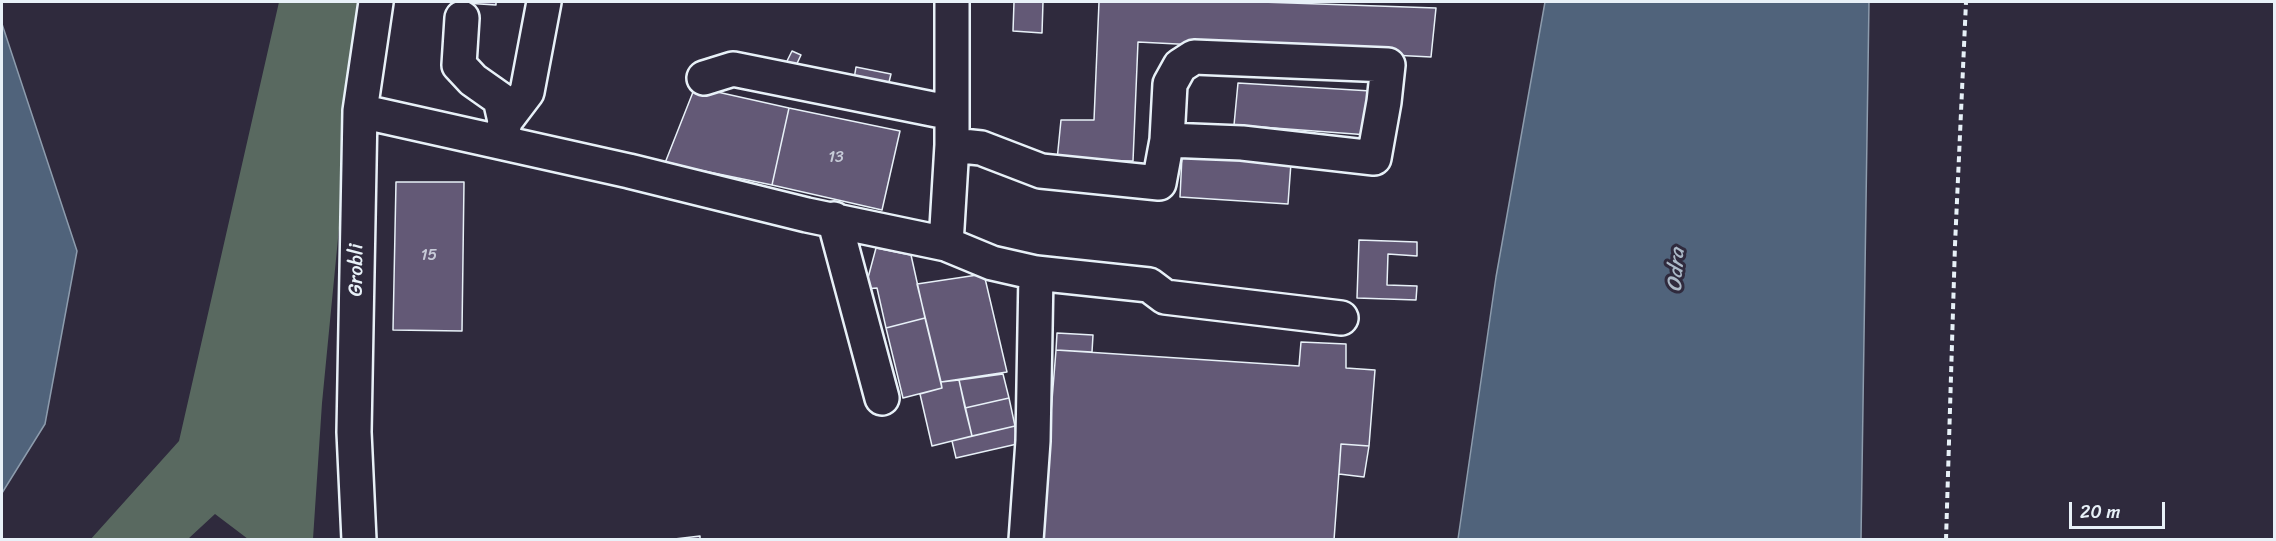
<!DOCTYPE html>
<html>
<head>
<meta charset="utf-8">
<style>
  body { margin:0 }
  #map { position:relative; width:2276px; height:541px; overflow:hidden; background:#2f2a3d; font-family:Sriracha,sans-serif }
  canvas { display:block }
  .frame { position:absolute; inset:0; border:3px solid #e8f1f8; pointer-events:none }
  .scale { position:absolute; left:2069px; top:502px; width:96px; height:27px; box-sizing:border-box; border:3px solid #e8f1f8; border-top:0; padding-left:8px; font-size:18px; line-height:21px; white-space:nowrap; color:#e8f1f8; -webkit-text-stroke:4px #2f2a3d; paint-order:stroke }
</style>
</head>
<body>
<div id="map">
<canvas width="2276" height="541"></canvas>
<div class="frame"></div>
<div class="scale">20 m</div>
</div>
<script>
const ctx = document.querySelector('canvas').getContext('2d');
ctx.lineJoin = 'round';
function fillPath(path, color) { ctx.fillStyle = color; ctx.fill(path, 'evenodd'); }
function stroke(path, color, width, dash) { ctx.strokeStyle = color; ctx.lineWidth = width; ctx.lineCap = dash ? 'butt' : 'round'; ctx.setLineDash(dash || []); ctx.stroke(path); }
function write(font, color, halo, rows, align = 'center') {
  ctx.font = font + ' Sriracha,sans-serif'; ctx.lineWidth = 6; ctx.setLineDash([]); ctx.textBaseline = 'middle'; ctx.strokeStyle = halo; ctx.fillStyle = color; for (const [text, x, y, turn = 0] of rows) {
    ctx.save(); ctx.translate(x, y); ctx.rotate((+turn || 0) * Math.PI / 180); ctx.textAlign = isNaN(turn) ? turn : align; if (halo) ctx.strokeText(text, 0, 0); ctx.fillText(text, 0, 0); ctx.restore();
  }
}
fillPath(new Path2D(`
  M279,2h82l-39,401 -9,136h-65l-33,-25 -27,25 -98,1 89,-99z`), '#596960');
const water = new Path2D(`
  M1545,2h324l-8,537h-403l38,-262z
  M2,24l75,227 -32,173 -43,69z`);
fillPath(water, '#50637b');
stroke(water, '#8d9cad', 1.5);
const building = new Path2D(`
  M448,2h48v3z
  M1014,2h29l-1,31 -29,-2z
  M1099,2h162l175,6 -5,49 -293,-15 -5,119 -76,-1 4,-40h33z
  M792,51l9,4 -8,17 -9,-5z
  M856,67l35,7 -3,12 -34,-7z
  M1238,83l133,8 -3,44 -134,-10z
  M695,87l94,21 -17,77 -107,-22z
  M789,108l111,23 -18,79 -110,-25z
  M1182,156l109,7 -3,41 -108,-7z
  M396,182h68l-2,149 -69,-1z
  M1359,240l58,2v14l-29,-2 -1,31 30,1 -1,14 -59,-2z
  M876,248l35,7 14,63 -39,10 -9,-40 -12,1z
  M984,274l23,98 -66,10 -24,-98z
  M925,318l17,70 -39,10 -17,-70z
  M1057,333l36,2 -1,17 -36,-2z
  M1301,342l45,2v24l29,2 -6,76 -28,-2 -7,96h-294l7,-115h3l6,-75 243,16z
  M1003,374l6,24 -44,10 -6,-28z
  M959,380l13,56 -40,10 -12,-52 22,-6 -1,-6z
  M1009,398l6,28 -43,10 -7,-28z
  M1015,426l2,18 -61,14 -4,-17z
  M1341,444l28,2 -5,31 -25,-3z
  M700,536v4h-34z`);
fillPath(building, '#635976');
stroke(building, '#e8f1f8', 1.5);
const minor = new Path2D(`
  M462,18l-3,47 14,15 27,19 5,22
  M704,78l29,-9 219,44
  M360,111l269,60 178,44 139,29 6,-99v-143
  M501,142l4,-21 22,-29 17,-90
  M952,145l29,3 60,23 118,12 8,-43 3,-56 10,-18 14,-9 194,8 -4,37 -10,56 -132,-15 -75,-3
  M834,219l48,179
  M946,244l46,19 44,10 113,12 16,12 176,21
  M359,540l-5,-108 6,-321 16,-109
  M1026,540l7,-99 3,-168`);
stroke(minor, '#e8f1f8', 38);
stroke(new Path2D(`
  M1946,540l9,-295 11,-243`), '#e8f1f8', 4, [6, 4.5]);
stroke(minor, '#2f2a3d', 33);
write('16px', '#c7cbd8', null, [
  ["13",836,158],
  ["15",429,256]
]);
write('20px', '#e8f1f8', '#2f2a3d', [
  ["Grobli",357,270,-89]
]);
write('italic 21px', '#abb8c6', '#2f2a3d', [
  ["Odra",1677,270,-86]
]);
</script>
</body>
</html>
